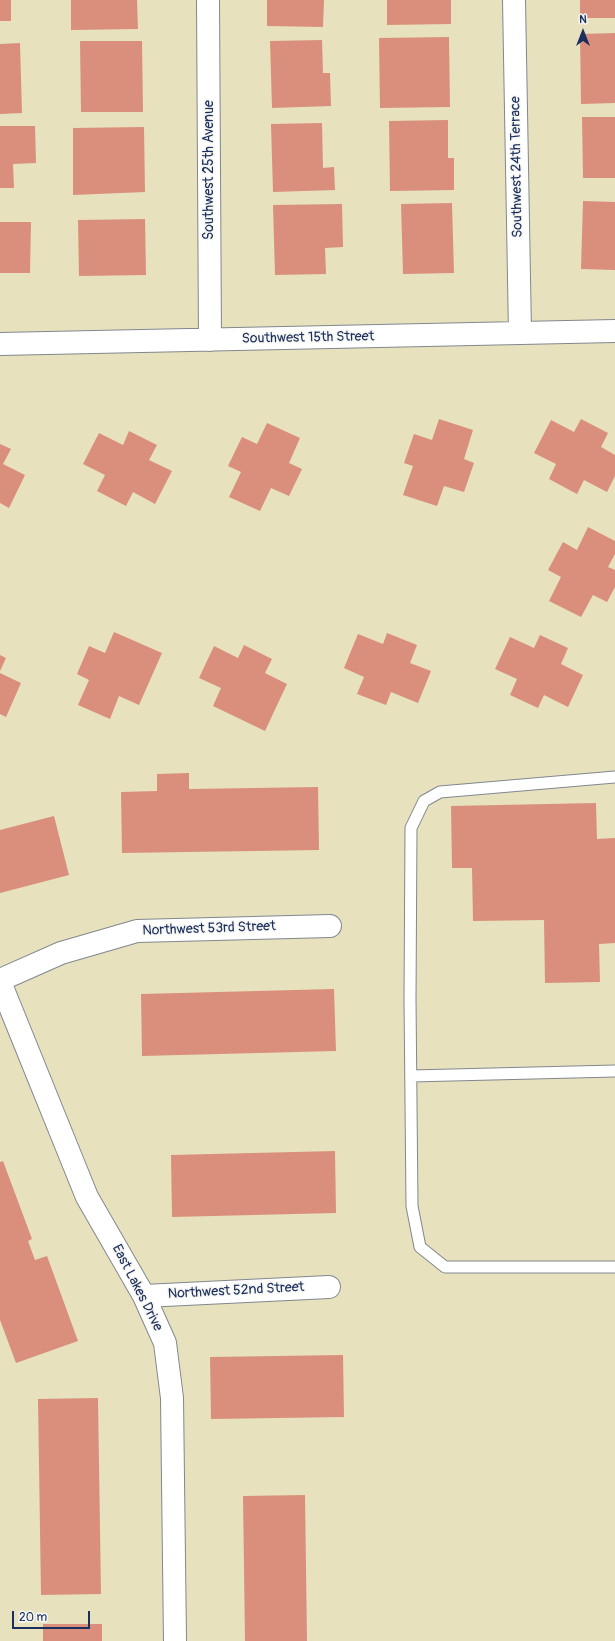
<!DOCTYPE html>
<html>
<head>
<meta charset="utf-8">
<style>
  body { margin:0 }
  #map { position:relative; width:615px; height:1641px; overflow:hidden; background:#e7e1be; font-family:Pangolin,sans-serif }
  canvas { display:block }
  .north { position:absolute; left:563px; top:12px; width:40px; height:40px; -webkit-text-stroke:3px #f6f6f2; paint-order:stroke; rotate:0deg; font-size:11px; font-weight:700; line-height:16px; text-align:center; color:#1b2f5e }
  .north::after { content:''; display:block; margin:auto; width:14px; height:18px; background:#1b2f5e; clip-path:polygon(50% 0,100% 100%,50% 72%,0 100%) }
  .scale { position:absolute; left:12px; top:1611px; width:78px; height:18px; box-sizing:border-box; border:2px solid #1b2f5e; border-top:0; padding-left:5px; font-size:12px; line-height:14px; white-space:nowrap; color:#1b2f5e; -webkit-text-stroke:3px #f6f6f2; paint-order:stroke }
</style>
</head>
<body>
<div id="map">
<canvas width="615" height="1641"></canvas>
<div class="north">N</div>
<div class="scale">20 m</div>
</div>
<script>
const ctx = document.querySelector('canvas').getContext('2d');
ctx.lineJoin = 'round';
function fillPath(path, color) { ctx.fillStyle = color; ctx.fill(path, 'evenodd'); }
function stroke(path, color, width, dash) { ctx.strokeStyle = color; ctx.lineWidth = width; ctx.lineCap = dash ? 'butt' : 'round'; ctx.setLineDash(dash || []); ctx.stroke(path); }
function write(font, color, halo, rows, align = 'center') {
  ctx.font = font + ' Pangolin,sans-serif'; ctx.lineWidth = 3; ctx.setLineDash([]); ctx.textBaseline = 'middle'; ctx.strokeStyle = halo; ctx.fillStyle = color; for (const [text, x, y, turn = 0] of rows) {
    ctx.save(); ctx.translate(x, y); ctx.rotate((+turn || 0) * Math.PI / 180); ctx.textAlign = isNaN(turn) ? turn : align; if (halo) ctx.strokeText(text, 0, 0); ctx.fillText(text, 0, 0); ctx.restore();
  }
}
fillPath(new Path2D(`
  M0,0h11v21h-11z
  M71,0h66l1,29 -67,1z
  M267,0h57l-1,27 -56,-1z
  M387,0h64v24l-64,1z
  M580,0h35v18h-35z
  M615,33v70l-34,1 -1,-70z
  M449,37l1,70 -70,1 -1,-70z
  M322,40l1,33h7l1,33 -59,2 -2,-67z
  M80,41h62l1,71h-62z
  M20,43l2,70 -22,1v-70z
  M582,117h33v61h-32z
  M448,120v38h6v32l-64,1 -1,-70z
  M322,123l1,45 11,-1 1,23 -62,2 -2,-68z
  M0,126h35l1,37 -23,1 1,24h-14z
  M144,127l1,65 -72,3v-67z
  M583,201l32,1v68l-34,-1z
  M452,203l2,70 -51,1 -2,-70z
  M342,204l1,43 -18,1 1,26 -51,1 -2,-70z
  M145,219l1,56 -67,1 -1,-56z
  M0,222h31l-1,51h-30z
  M439,419l34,11 -9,29 10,4 -10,29 -20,-6 -7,20 -34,-11 10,-29 -9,-3 10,-29 18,6z
  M581,419l27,14 -7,14 14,8v21l-8,16 -23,-12 -7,14 -28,-15 7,-15 -22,-11 17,-33 23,12z
  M267,423l33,15 -11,25 13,6 -13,27 -18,-8 -11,23 -31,-14 12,-25 -13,-6 14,-29 15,7z
  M129,431l28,14 -8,15 23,11 -17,33 -22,-12 -7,14 -29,-15 8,-16 -22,-11 16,-31 24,12z
  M0,444l11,5 -8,15 22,11 -16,33 -9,-5z
  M588,527l27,14v13l-7,13 7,3v17l-8,15 -14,-7 -12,22 -32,-16 12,-24 -13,-7 15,-28 14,8z
  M114,632l48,21 -23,52 -20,-9 -9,23 -32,-14 11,-25 -12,-6 12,-28 16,7z
  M387,633l30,12 -7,18 21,8 -13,32 -27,-11 -5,13 -29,-11 7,-17 -20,-9 14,-34 25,10z
  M540,635l28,13 -7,16 22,11 -15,32 -24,-12 -6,13 -28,-13 7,-16 -22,-10 15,-32 24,11z
  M244,645l28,14 -7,14 22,11 -22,47 -52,-25 8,-18 -22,-10 15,-32 24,12z
  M0,655l6,3 -6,13z
  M0,673l21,10 -15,34 -6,-3z
  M189,773v16l129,-2 1,63 -197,3 -1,-61 36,-1v-17z
  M596,803l1,36 18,-1v105l-16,1 1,38 -55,1 -1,-63 -71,1 -1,-53h-20l-1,-62z
  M54,816l15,59 -69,18v-63z
  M334,989l2,62 -194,5 -1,-62z
  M335,1151l1,62 -164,4 -1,-62z
  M3,1161l29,78 -4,2 7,19 12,-4 31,85 -62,22 -16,-43v-158z
  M343,1355l1,62 -133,2 -1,-62z
  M98,1398l3,196 -60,1 -3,-196z
  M305,1495l2,146h-62l-2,-145z
  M43,1624h59v17h-59z`), '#da8f7c');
const service = new Path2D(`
  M615,777l-175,15 -16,9 -13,27 -1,171 2,207 8,41 25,20h170
  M411,1076l204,-5`);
const minor = new Path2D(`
  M208,0l2,340
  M514,0l6,333
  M0,344l615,-13
  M0,980l61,-27 76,-22 193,-5
  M0,982l87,215 57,99 21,47 7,55 3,243
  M144,1296l185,-9`);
stroke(service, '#81888e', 13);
stroke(minor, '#81888e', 24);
stroke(service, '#fff', 11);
stroke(minor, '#fff', 22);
write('14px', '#1b2f5e', '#f6f6f2', [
  ["Southwest 24th Terrace",517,167,-91],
  ["Southwest 25th Avenue",209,170,-90],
  ["Southwest 15th Street",308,338,-1],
  ["Northwest 53rd Street",209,929,-2],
  ["East Lakes Drive",137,1288,63],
  ["Northwest 52nd Street",236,1291,-3]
]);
</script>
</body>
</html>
